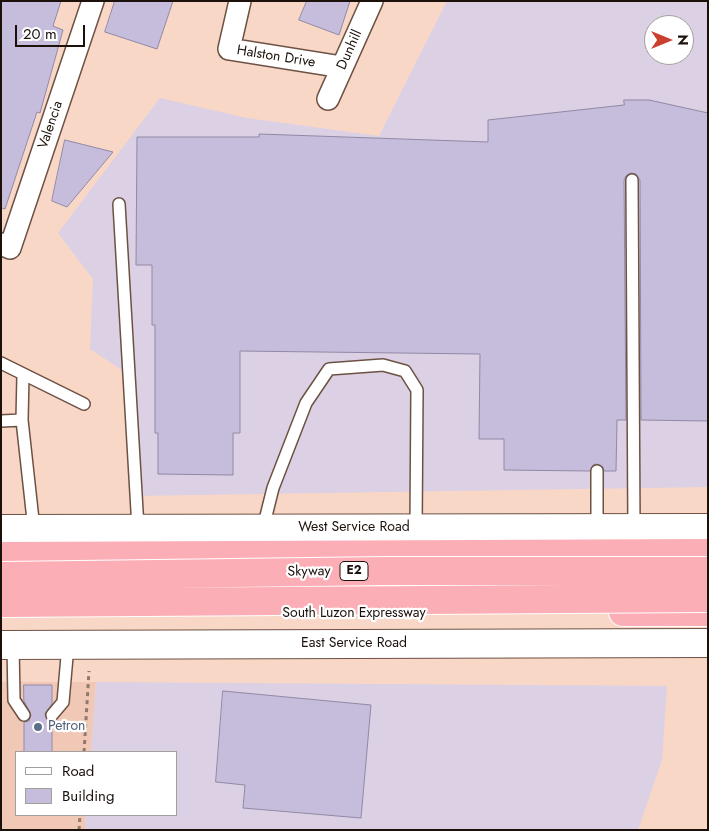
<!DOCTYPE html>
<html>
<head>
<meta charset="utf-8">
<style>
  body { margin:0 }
  #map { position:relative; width:709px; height:831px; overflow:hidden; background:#f8d7c7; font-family:Jost,sans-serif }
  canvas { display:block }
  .frame { position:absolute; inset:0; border:2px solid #1b100a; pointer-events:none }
  .legend { position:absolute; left:15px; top:751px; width:162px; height:65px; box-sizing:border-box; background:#fff; border:1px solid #a49f9d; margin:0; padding:6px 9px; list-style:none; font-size:15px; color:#1b100a }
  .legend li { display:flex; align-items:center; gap:10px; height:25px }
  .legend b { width:25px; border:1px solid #a49f9d }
  .north { position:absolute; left:644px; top:15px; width:50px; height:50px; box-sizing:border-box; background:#fff; border:1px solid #a49f9d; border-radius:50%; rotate:90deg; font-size:14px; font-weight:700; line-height:20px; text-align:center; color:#1b100a }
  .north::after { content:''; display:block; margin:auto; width:18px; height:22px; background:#cb3f2d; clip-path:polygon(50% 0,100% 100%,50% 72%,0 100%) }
  .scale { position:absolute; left:15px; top:25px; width:70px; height:22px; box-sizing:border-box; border:2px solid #1b100a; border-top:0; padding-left:6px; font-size:15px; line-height:18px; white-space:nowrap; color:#1b100a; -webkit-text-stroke:4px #fff; paint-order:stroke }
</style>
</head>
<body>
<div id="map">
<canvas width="709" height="831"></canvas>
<div class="frame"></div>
<ul class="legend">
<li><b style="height:6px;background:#fff"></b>Road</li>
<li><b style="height:14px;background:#c6bddc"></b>Building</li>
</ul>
<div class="north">N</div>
<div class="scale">20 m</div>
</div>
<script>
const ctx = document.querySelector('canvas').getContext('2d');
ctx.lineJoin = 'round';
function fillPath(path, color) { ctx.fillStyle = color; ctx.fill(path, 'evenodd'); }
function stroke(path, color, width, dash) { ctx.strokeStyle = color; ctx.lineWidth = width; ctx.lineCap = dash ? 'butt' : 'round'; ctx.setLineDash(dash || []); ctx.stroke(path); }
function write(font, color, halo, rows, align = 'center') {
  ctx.font = font + ' Jost,sans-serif'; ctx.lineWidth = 4.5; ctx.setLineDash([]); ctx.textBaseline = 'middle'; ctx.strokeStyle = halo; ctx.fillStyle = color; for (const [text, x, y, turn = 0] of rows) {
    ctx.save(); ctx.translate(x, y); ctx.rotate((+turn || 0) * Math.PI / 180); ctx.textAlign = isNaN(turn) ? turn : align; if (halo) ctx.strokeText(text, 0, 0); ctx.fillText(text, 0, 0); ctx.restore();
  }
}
fillPath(new Path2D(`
  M1,682h95l-5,70h-75v63h70l-1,15h-84z`), '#f0c8b5');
fillPath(new Path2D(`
  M447,1h261v486l-577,9v-120l-41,-27 3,-70 -35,-46 102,-135 87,20 132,18zM654,25h30v30h-30z
  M96,682l571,4 -5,74 -24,70h-553l1,-15h90v-63h-85z`), '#dbd0e4');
const building = new Path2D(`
  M1,1h60l-8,25 10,4 -23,83 -3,-1 -32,97 -4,-1z
  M115,1h58l-16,48 -52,-17z
  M307,1h43l-11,34 -40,-15z
  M624,100h25l59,13v308l-67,-1 -1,-240 -4,-6 -5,-1 -5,3 -2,4 2,240h-9l-1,51h-12l-1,-4 -6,-3 -4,1 -3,6 -86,-1v-31h-25l1,-85 -240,-3v82h-7v42l-75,-1v-41h-3v-108h-3v-60h-16l1,-128h122v-3l229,8v-22l136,-15z
  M65,140l48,12 -46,55 -15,-6z
  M24,685h28v19l-7,10 2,6 5,2v30h-28v-30l5,-1 2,-6 -7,-14z
  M223,691l148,14 -10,113 -118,-10 2,-23 -29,-3z`);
fillPath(building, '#c6bddc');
stroke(building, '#9189a5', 1);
const service = new Path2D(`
  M632,180l2,349
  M119,204l19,324
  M1,363l83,41
  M23,375l-1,45 12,109
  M1,421l21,-1
  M597,471v58
  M263,528l10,-40 33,-85 23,-34 54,-4 22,6 12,19 -1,138
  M13,645l1,55 10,15
  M52,715l11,-13 5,-57`);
const minor = new Path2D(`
  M240,1l-11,48 113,18
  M328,99l44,-98
  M1,244l9,4 83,-247`);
const secondary = new Path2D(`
  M1,529l707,-1
  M1,645l707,-2`);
const motorway = new Path2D(`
  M1,556l707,-3
  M623,612h85`);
stroke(service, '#6d5244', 14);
stroke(minor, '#6d5244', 24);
stroke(secondary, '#6d5244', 30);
stroke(motorway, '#fff', 30);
stroke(new Path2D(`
  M84,752l5,-81
  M79,830l1,-15`), '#907a6e', 3, [4, 4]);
stroke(service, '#fff', 11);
stroke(minor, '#fff', 21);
stroke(secondary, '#fff', 28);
stroke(motorway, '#fcaeb7', 28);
const motorwayBridge = new Path2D(`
  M1,576l385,-5h322
  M1,603l707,-5`);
stroke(motorwayBridge, '#fff', 30, []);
stroke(motorwayBridge, '#fcaeb7', 28);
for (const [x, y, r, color] of [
  [38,727,5,"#5c6f8a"]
]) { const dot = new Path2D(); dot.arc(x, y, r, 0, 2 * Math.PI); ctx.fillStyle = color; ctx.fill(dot); stroke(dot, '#fff', 2); }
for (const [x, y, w] of [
  [354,571,28]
]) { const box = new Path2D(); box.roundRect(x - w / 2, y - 9.5, w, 19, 4); ctx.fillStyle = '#fff'; ctx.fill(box); stroke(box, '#1b100a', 1); }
write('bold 12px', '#1b100a', null, [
  ["E2",354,571]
]);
write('14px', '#1b100a', '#fff', [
  ["Dunhill",350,50,-66],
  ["Halston Drive",276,57,9],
  ["Valencia",51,125,-71],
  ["West Service Road",354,528],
  ["Skyway",309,572,-1],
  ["South Luzon Expressway",354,614],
  ["East Service Road",354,644]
]);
write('14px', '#4e5e75', '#fff', [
  ["Petron",48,727]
], 'left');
</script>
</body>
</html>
